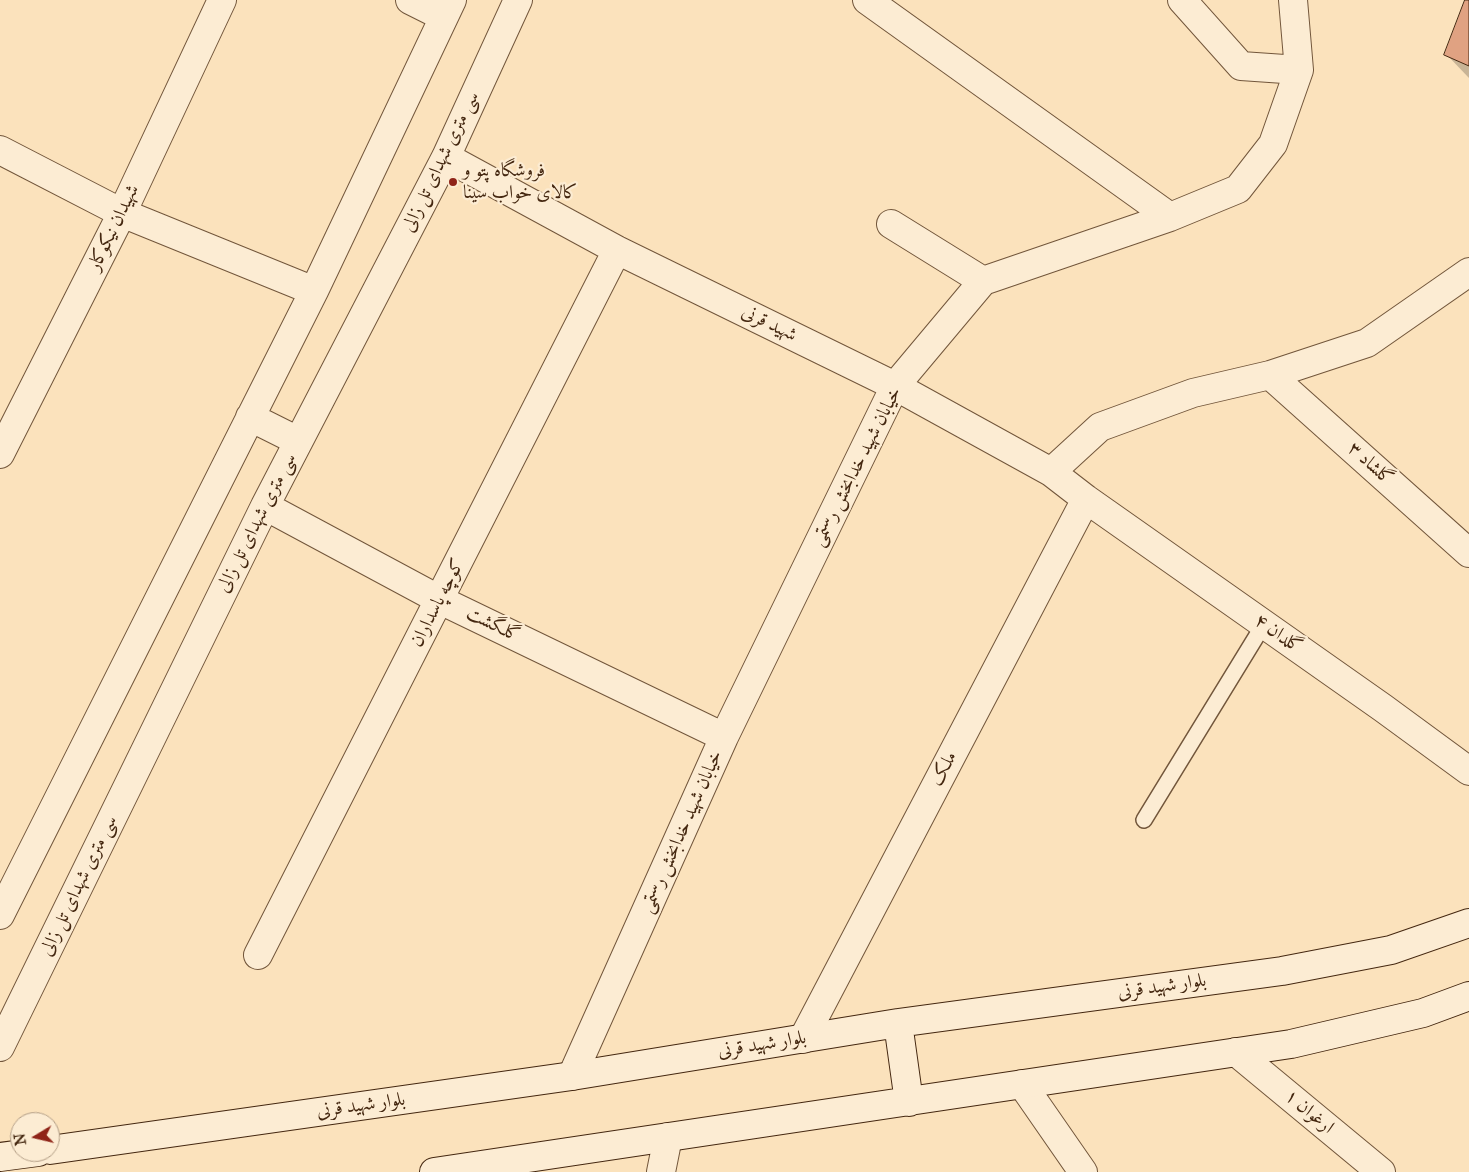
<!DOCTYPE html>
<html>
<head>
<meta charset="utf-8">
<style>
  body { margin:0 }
  #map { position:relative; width:1469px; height:1172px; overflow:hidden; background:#fbe2bc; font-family:"IM FELL Great Primer",serif }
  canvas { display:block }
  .north { position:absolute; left:10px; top:1112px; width:50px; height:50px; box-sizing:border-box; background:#fcecd3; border:1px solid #b29d85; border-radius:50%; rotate:261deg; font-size:14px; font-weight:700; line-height:20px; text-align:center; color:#442710 }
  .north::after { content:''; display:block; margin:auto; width:18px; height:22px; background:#8f2418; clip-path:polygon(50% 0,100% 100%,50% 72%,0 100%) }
</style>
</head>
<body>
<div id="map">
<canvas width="1469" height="1172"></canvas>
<div class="north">N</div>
</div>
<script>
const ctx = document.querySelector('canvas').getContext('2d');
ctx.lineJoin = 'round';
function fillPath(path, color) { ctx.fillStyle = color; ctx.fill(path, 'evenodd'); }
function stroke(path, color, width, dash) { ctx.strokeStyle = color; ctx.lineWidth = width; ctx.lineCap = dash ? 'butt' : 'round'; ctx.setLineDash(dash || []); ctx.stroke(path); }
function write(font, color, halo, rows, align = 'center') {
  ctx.font = font + ' "IM FELL Great Primer",Amiri,serif'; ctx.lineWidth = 4.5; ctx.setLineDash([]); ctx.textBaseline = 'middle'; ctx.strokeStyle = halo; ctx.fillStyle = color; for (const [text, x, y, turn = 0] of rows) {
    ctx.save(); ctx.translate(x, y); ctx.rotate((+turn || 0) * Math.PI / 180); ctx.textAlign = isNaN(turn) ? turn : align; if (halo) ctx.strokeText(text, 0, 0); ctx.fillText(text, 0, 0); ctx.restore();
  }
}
fillPath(new Path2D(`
  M1466,0h3v78l-23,-24z`), '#0003');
const building = new Path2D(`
  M1465,0h4v66l-25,-11z`);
fillPath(building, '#e0a282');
stroke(building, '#442710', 1);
const service = new Path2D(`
  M1144,820l120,-196`);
const minor = new Path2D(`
  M410,0l34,17
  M867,0l303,217
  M1182,0l59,66 58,4
  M0,150l122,63 192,78
  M446,157l171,93 278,136 156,86 35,27 297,209 86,63
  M891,224l92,57
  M1270,375l199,178
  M250,417l48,24
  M0,454l122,-241 100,-213
  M1051,472l49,-45 93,-34 77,-18 97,-32 102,-71
  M265,506l175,94 284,137
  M0,915l314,-624 138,-291
  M258,955l359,-705
  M803,1039l283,-540
  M0,1047l265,-541 181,-349 72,-157
  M1236,1052l145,120
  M572,1076l152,-339 171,-351 88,-105 187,-64 68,-28 35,-45 26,-74 -6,-70
  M661,1172l7,-35`);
const tertiary = new Path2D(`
  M1022,1084l61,88`);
const secondary = new Path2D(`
  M898,1023l11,79
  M50,1150l522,-74 326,-53 384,-52 109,-21 78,-27
  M0,1157l38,-5
  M434,1172l857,-128 132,-31 46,-17`);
stroke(service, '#72563b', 18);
stroke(minor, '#72563b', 30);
stroke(tertiary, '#72563b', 30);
stroke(secondary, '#442710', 30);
stroke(service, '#fcecd3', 15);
stroke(minor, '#fcecd3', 28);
stroke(tertiary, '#fcecd3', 28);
stroke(secondary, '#fcecd3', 28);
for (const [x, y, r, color] of [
  [453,182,5,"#8f2418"]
]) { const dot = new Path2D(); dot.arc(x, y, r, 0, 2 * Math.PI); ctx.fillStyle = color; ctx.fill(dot); stroke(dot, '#fcecd3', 2); }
write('19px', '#442710', '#fcecd3', [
  ["سی متری شهدای تل زالی",441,162,-64],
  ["شهیدان نیکوکار",114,228,-64],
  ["شهید قرنی",769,324,26],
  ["گلشاد ۳",1370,464,42],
  ["خیابان شهید خدابخش رستمی",857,467,-63],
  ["سی متری شهدای تل زالی",257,523,-63],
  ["کوچه پاسداران",438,603,-63],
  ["گلگشت",493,625,26],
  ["گلدان ۴",1278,634,35],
  ["ملک",944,769,-62],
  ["خیابان شهید خدابخش رستمی",682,832,-66],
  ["سی متری شهدای تل زالی",79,886,-64],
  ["بلوار شهید قرنی",1162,987,-8],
  ["بلوار شهید قرنی",762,1045,-9],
  ["بلوار شهید قرنی",361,1106,-8],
  ["ارغوان ۱",1309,1112,40]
]);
write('19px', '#442710', '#fcecd3', [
  ["فروشگاه پتو و",463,171],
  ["کالای خواب سینا",463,193]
], 'left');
</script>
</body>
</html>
